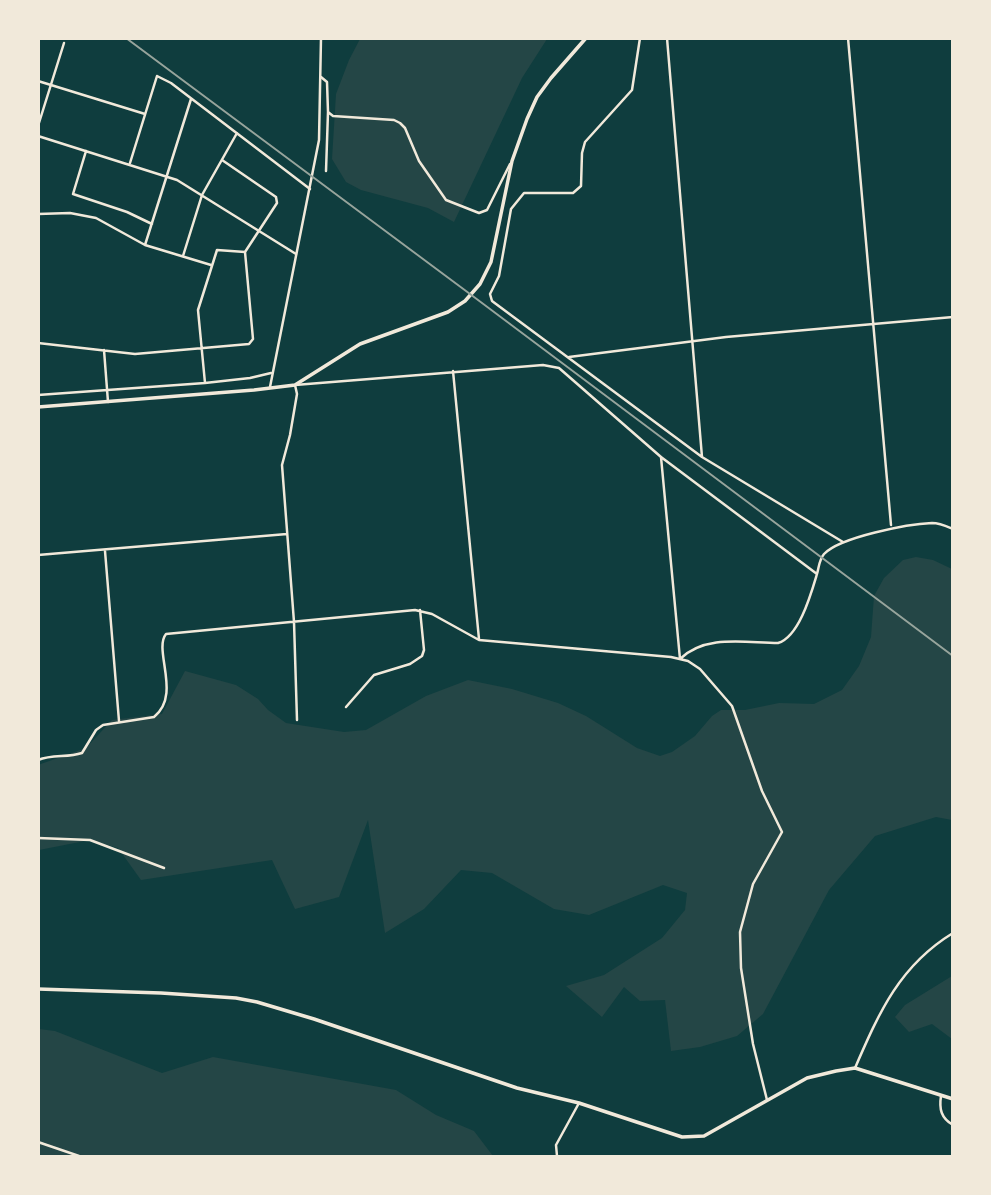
<!DOCTYPE html>
<html>
<head>
<meta charset="utf-8">
<style>
  body { margin:0 }
  #map { position:relative; width:991px; height:1195px; overflow:hidden; background:#0f3d3e; font-family:"Archivo Narrow",sans-serif }
  canvas { display:block }
  .frame { position:absolute; inset:0; border:40px solid #f1e9da; pointer-events:none }
</style>
</head>
<body>
<div id="map">
<canvas width="991" height="1195"></canvas>
<div class="frame"></div>
</div>
<script>
const ctx = document.querySelector('canvas').getContext('2d');
ctx.lineJoin = 'round';
function fillPath(path, color) { ctx.fillStyle = color; ctx.fill(path, 'evenodd'); }
function stroke(path, color, width, dash) { ctx.strokeStyle = color; ctx.lineWidth = width; ctx.lineCap = dash ? 'butt' : 'round'; ctx.setLineDash(dash || []); ctx.stroke(path); }
fillPath(new Path2D(`
  M360,39h187l-25,39 -68,144 -26,-14 -67,-18 -15,-8 -14,-23 4,-65 13,-34z
  M916,557l17,3 19,9v251l-16,-3 -61,19 -46,54 -66,124 -26,22 -37,11 -29,4 -6,-51 -25,1 -16,-14 -22,30 -36,-31 38,-11 58,-37 23,-28 2,-17 -24,-8 -74,30 -35,-6 -62,-36 -31,-3 -37,39 -39,24 -17,-113 -29,77 -44,12 -23,-49 -131,20 -23,-32 -28,-8 -51,10 -1,-85 48,-17 26,-28 50,-6 23,-43 51,14 22,14 10,11 18,13 58,9 22,-2 60,-34 42,-16 44,9 46,14 28,13 51,32 23,8 12,-4 23,-16 17,-20 9,-6h24l34,-7 35,1 28,-14 17,-24 12,-29 3,-41 10,-18 19,-18z
  M952,976v63l-20,-15 -23,8 -14,-15 10,-12z
  M39,1029l16,2 107,42 51,-16 183,33 40,25 38,16 19,25h-454z`), '#244646');
stroke(new Path2D(`
  M640,38l-8,52 -47,52 -3,11 -1,33 -8,7h-49l-13,16 -12,67 -9,18 2,7 210,156 141,85
  M667,38l35,419
  M848,38l43,487
  M321,77l6,5 1,30 5,4 61,4 6,3 5,5 14,33 27,39 33,13 8,-3 23,-46
  M38,81l107,33
  M38,136l139,44 119,74
  M86,151l-13,43 54,18 25,12
  M130,163l27,-87 14,7 139,106
  M326,171l2,-59
  M38,214l32,-1 26,5 49,27 66,20
  M145,245l46,-146
  M183,256l19,-61 35,-62
  M38,343l97,11 114,-10 4,-5 -8,-87 32,-49 -1,-6 -54,-37
  M104,350l4,52
  M569,357l157,-20 227,-20
  M453,371l26,268
  M205,383l-7,-73 19,-60 28,2
  M38,395l167,-12 45,-5 21,-5
  M661,457l19,202
  M105,551l14,170
  M38,555l249,-21
  M680,659c26,-25 66,-16 98,-16 21,-6 33,-49 39,-69 2,-7 2,-14 7,-20 16,-17 84,-30 108,-31 8,0 14,3 21,6
  M346,707l28,-32 36,-11 12,-8 2,-6 -4,-40
  M297,720l-3,-98 -12,-157 8,-30 7,-41 -2,-9 248,-20 16,3 102,89 156,117
  M38,760c15,-6 29,-2 44,-7l14,-23 7,-5 51,-8c28,-22 -1,-67 12,-83l249,-24 17,4 47,26 192,17 17,4 12,8 32,37 30,85 20,41 -29,52 -13,48 1,36 12,76 14,56
  M38,838l52,2 74,28
  M855,1068c24,-55 44,-102 98,-135
  M941,1096c-2,13 0,22 12,29
  M38,1142l41,14
  M557,1156l-1,-11 23,-42`), '#f1e9da', 2.5);
stroke(new Path2D(`
  M38,126l26,-83
  M270,387l49,-247 2,-102`), '#f1e9da', 2.5);
stroke(new Path2D(`
  M38,989l123,4 75,5 21,4 57,17 203,69 62,15 103,34 22,-1 103,-58 29,-7 19,-3 98,31`), '#f1e9da', 3.5);
stroke(new Path2D(`
  M38,407l216,-17 41,-5 65,-41 88,-32 17,-11 15,-17 11,-22 21,-101 15,-42 10,-22 14,-19 35,-40`), '#f1e9da', 3.5);
stroke(new Path2D(`
  M126,38l340,253 487,365`), '#97a49c', 2);
</script>
</body>
</html>
